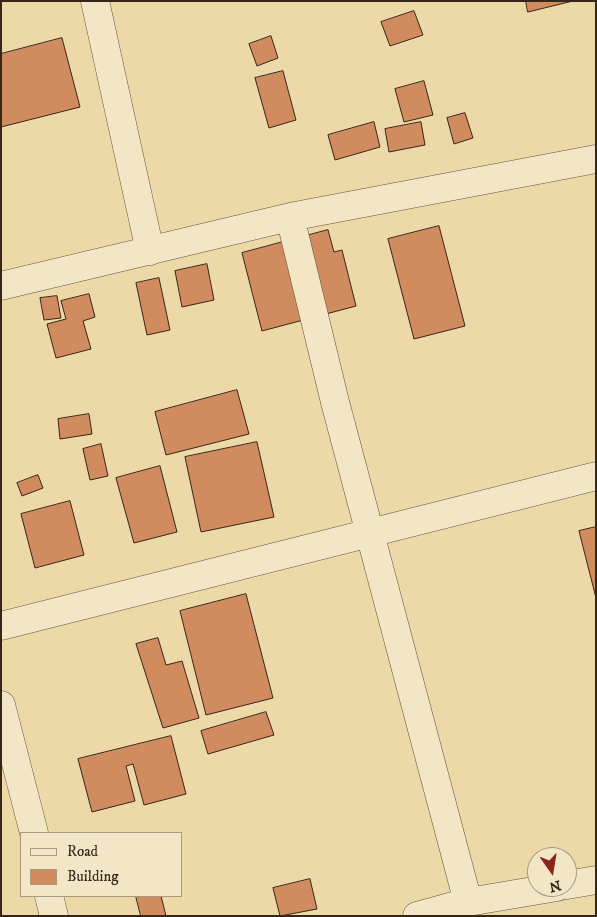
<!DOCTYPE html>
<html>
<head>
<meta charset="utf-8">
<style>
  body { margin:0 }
  #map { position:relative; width:597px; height:917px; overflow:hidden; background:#edd9a8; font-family:"IM FELL DW Pica",serif }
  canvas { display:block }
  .frame { position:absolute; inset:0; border:2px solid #372517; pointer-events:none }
  .legend { position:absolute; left:20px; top:832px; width:162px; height:65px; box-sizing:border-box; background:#f3e6c6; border:1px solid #a89980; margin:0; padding:6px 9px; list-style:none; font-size:15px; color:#372517 }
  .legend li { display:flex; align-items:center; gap:10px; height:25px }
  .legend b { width:25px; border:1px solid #a89980 }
  .north { position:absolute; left:527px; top:847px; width:50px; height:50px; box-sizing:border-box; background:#f3e6c6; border:1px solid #a89980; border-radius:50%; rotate:167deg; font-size:14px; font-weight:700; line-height:20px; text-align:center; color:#372517 }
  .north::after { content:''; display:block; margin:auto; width:18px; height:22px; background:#8f2418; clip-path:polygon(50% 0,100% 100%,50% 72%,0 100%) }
</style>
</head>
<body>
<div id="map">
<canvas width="597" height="917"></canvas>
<div class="frame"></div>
<ul class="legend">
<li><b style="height:6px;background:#f3e6c6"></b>Road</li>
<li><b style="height:14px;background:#d08b5f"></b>Building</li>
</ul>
<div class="north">N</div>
</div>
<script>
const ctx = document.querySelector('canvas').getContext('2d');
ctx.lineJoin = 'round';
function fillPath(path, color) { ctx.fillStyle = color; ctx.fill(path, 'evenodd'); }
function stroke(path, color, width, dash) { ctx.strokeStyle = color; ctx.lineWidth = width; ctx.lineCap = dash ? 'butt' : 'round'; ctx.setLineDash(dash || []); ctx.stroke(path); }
const building = new Path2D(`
  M526,1h47l-45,11z
  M414,11l9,24 -33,11 -9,-24z
  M271,36l7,22 -21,8 -8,-22z
  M62,38l18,69 -79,20v-73z
  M283,71l13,49 -27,8 -14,-50z
  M424,81l9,34 -29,7 -9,-33z
  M465,113l8,25 -19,6 -7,-26z
  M374,122l6,25 -45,13 -7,-25z
  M421,122l4,23 -36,7 -4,-23z
  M439,226l26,100 -51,13 -26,-100z
  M328,230l6,22 8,-2 14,56 -94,25 -20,-78z
  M207,264l7,36 -32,7 -7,-36z
  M159,278l11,52 -23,5 -11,-52z
  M89,294l6,23 -12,4 8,28 -35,9 -9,-34 19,-5 -5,-18z
  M57,296l4,22 -17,2 -4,-22z
  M237,390l12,44 -83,21 -11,-43z
  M89,414l3,20 -32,5 -2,-20z
  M257,442l17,75 -73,15 -16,-75z
  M101,444l7,32 -18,4 -7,-31z
  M160,466l17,66 -43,11 -18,-65z
  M38,475l5,13 -21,8 -5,-13z
  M70,501l14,54 -49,13 -14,-54z
  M596,527v71l-17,-67z
  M246,594l27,104 -67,17 -26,-104z
  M158,638l8,27 16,-4 17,57 -36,10 -27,-84z
  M266,712l8,23 -66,19 -7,-23z
  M171,736l15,58 -42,11 -11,-41 -7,2 9,35 -43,11 -14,-53z
  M310,879l7,30 -37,7 -7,-28z
  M136,896h25l5,20h-25z`);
fillPath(building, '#d08b5f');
stroke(building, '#372517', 1);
const minor = new Path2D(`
  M95,1l55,250
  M290,217l45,185 133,500
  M1,286l289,-69 306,-58
  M1,626l595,-150
  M1,705l33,128
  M567,885l29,-5
  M49,896l5,20
  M417,916l51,-14 89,-15`);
stroke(minor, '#64523b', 29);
stroke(minor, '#f3e6c6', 28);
</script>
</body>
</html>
